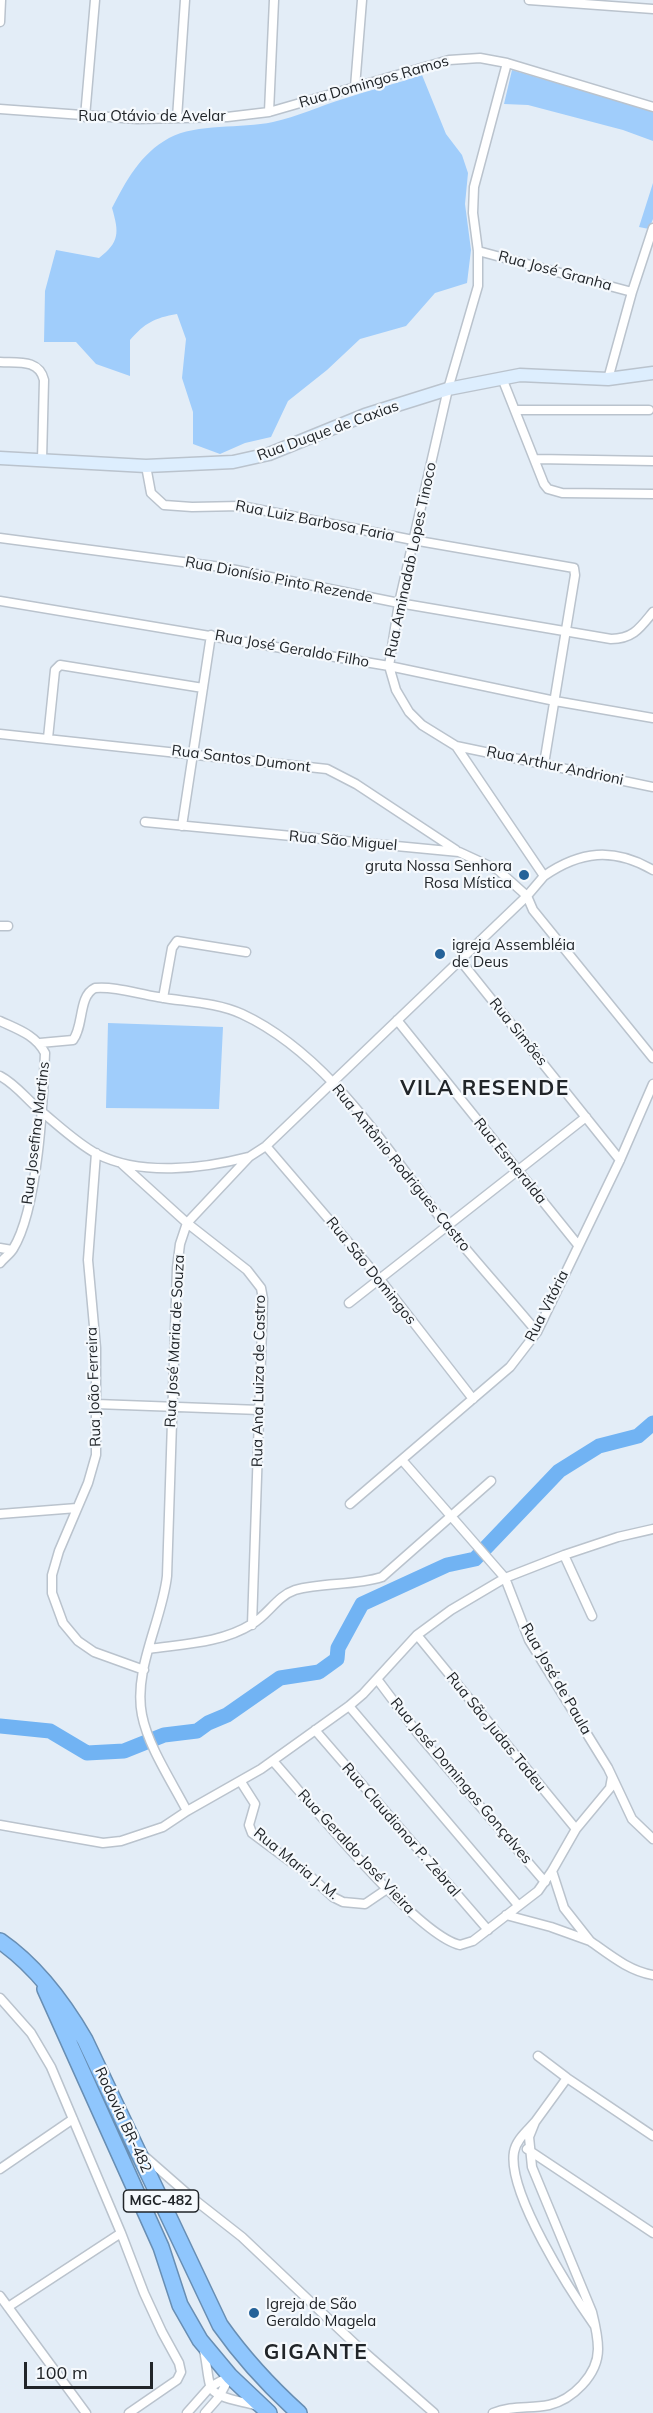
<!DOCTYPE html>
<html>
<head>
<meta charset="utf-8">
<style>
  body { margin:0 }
  #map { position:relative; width:653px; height:2413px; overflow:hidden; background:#e3edf7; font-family:Mulish,sans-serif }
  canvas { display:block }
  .scale { position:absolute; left:24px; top:2362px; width:129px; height:27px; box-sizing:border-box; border:3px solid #212529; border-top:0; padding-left:8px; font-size:18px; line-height:21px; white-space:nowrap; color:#212529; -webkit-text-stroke:4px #f5f9fd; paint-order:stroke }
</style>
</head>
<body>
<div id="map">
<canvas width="653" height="2413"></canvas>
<div class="scale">100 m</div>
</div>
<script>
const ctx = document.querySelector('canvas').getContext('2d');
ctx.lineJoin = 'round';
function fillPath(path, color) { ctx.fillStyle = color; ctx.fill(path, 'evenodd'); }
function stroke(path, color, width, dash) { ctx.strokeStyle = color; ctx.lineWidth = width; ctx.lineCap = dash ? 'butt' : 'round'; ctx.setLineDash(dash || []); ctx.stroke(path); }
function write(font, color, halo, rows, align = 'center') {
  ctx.font = font + ' Mulish,sans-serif'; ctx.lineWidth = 4.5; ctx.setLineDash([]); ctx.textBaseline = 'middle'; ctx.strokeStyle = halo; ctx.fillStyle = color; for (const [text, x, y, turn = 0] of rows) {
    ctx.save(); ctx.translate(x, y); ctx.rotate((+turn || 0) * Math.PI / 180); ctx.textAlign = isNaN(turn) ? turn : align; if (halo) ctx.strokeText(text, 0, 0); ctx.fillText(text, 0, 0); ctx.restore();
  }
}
fillPath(new Path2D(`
  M512,70l141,41v30l-30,-11 -95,-25 -24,-1z
  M422,75l24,59 16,21 6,18 -3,31 6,46 -4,33 -32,10 -29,33 -46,13 -33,31 -39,31 -17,36 -26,6 -25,11 -27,-10v-32l-11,-34 4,-39 -9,-25c-23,4 -32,9 -47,26v36l-34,-12 -20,-22h-32l1,-51 11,-41 43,8c21,-16 20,-26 13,-50 14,-27 28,-54 57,-70 28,-15 72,-9 104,-16 24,-5 47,-16 70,-23 26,-9 53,-15 79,-24z
  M653,183v36l-4,10 -10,-2z
  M108,1023l115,4 -4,82 -113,-1z`), '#a0cdfb');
stroke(new Path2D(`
  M0,1726l50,5 37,22 37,-2 40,-16 33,-4 11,-8 19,-8 53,-37 39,-6 18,-13 1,-11 24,-44 85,-39 28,-6 84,-88 40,-25 39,-10 15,-13`), '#71b3f3', 15);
const street = new Path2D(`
  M529,0l124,9
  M0,22l1,-22
  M507,63l-33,124 -1,26 5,38v35l-30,103 -49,214 -10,63 7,24 13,22 13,13 34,21 88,130 -17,20 6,14 120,148
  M355,87l7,-87
  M0,109l137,10 90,-2 42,-5 180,-52 31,-2 27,5 146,44
  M269,112l5,-112
  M85,117l10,-117
  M177,118l8,-118
  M478,251l154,41
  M0,362c18,1 39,-3 44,18l-2,80
  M502,378l42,106 4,5 14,4 91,1
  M608,379l24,-87 21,-64
  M516,410h133
  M536,459l117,2
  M146,466l5,27 13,12 28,2 49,-1 172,34 161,28 1,7 -31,189
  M0,538l221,29 178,36 212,36c22,0 29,-11 42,-27
  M0,601l389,65 166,35 98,17
  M0,734l327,35 29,15 100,66
  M48,738l7,-68 5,-5 143,23
  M456,746l197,41
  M145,822l314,30 39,18 29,26 -261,250 -17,11 -62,66 -7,21 -3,24 -10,308c-5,45 -34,93 -25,139 6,31 30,67 45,96
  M182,826l29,-191
  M544,876c36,-25 69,-29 109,-6
  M0,926h8
  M460,960l160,200
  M163,998l9,-50 5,-7 69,11
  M397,1020l181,225
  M0,1021c17,8 36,14 45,32 -2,49 -7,156 -32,196 -3,5 -9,9 -13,14
  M40,1043l33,-3c11,-14 5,-44 22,-52 20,-2 43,6 63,9 27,5 58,5 84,17 88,41 145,137 204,211 29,36 61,71 91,107
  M0,1076c16,8 28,25 42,36 17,14 36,32 55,42 44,22 105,15 151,3
  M266,1146l113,132 94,121
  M96,1153l-8,107 8,88v107l-8,28 -29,68 -7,24v18l11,30 15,18 16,11 50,18
  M122,1164l65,59 60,47 14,18 2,11 -11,326
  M0,1248l12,2
  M349,1303l237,-186
  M96,1404l164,6
  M402,1460l103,118 24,62 79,128 24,51 21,20
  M350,1504l160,-137 27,-35 83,-172 33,-76
  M0,1514l77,-6
  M564,1555l28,61
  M417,1635l159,194
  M149,1649c34,-5 73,-6 103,-25 16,-9 25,-28 43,-34 28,-8 59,-4 87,-13l109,-96
  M377,1679l42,56 126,147
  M349,1706l169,199
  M315,1730l173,200
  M273,1761c35,39 143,174 187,184l13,-4 65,-50 14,-20 24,-42 34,-41 2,-11
  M241,1782l14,22 -6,21 3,8 58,43 23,21 10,5 22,2 22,-15
  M0,1825l103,18 18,-2 42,-14 24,-16 74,-42 88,-63 14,-12 54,-59 34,-25 54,-32 59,-23 54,-18 35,-8
  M506,1915l45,12 39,14 -26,-33 -12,-37
  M590,1941c20,14 39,30 63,34
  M0,1998l31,35 20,34 70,166 23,60 18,39 17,31 2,9 -4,8 -48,33
  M538,2056l29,22 86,58
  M535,2122l32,-44
  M527,2149l126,84
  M143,2155l48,42 51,40 113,107 79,69
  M0,2169l73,-50
  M0,2296l86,117
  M8,2307l113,-74
  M204,2351c3,12 3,23 6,34 3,14 34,16 47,21
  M187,2413l23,-26 20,-11
  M205,2413l14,-16 11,-21
  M493,2413c19,-8 37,-4 56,-8 23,-5 49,-30 49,-56 0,-12 -3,-25 -6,-37l-60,-145 -3,-30 6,-15c-8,9 -19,18 -21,30 -7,41 57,140 81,174`);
const secondary = new Path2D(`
  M0,458l146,8 87,-4 36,-8 96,-39 83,-26 72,-14 88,4 45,-6`);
const highway = new Path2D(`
  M0,1941c36,25 63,61 85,99l135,285c24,34 48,60 79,88
  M45,1989l116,258 19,58 20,35 30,36 39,37`);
stroke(street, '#bac3cd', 11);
stroke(secondary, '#bac3cd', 15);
stroke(highway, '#688eb3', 18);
stroke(street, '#fff', 8);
stroke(secondary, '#ddeefe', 12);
stroke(highway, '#8fc6fd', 15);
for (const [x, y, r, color] of [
  [524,875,6,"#256299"],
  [440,954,6,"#256299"],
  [254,2313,6,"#256299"]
]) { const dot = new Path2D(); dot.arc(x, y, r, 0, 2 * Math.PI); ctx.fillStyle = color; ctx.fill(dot); stroke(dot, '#f5f9fd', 2); }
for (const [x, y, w] of [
  [161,2201,75]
]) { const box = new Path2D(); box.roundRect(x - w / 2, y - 11, w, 22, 4.5); ctx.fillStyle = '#f5f9fd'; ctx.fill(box); stroke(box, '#212529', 1.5); }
write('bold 14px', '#212529', null, [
  ["MGC-482",161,2201]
]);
write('15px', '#212529', '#f5f9fd', [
  ["Rua Domingos Ramos",374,82,-16],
  ["Rua Otávio de Avelar",152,116],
  ["Rua José Granha",555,271,15],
  ["Rua Duque de Caxias",328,431,-20],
  ["Rua Luiz Barbosa Faria",315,521,11],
  ["Rua Aminadab Lopes Tinoco",411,560,-78],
  ["Rua Dionísio Pinto Rezende",279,580,11],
  ["Rua José Geraldo Filho",292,649,10],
  ["Rua Santos Dumont",241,759,7],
  ["Rua Arthur Andrioni",555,766,12],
  ["Rua São Miguel",343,841,5],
  ["Rua Simões",518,1032,51],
  ["Rua Josefina Martins",36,1133,-83],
  ["Rua Esmeralda",510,1161,51],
  ["Rua Antônio Rodrigues Castro",401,1168,51],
  ["Rua São Domingos",371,1271,51],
  ["Rua Vitória",547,1306,-63],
  ["Rua José Maria de Souza",175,1341,-87],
  ["Rua Ana Luiza de Castro",259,1381,-89],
  ["Rua João Ferreira",94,1387,-92],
  ["Rua José de Paula",556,1679,60],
  ["Rua São Judas Tadeu",496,1732,51],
  ["Rua José Domingos Gonçalves",461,1781,50],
  ["Rua Claudionor P. Zebral",401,1830,49],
  ["Rua Geraldo José Vieira",356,1852,47],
  ["Rua Maria J. M.",296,1864,39],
  ["Rodovia BR-482",123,2120,65]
]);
write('15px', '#212529', '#f5f9fd', [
  ["gruta Nossa Senhora",512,866,"right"],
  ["Rosa Mística",512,883,"right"],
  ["igreja Assembléia",452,945],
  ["de Deus",452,962],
  ["Igreja de São",266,2304],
  ["Geraldo Magela",266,2321]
], 'left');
ctx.letterSpacing = '1.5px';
write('bold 21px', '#212529', '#f5f9fd', [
  ["VILA RESENDE",485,1089],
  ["GIGANTE",316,2353]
]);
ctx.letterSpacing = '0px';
</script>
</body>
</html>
